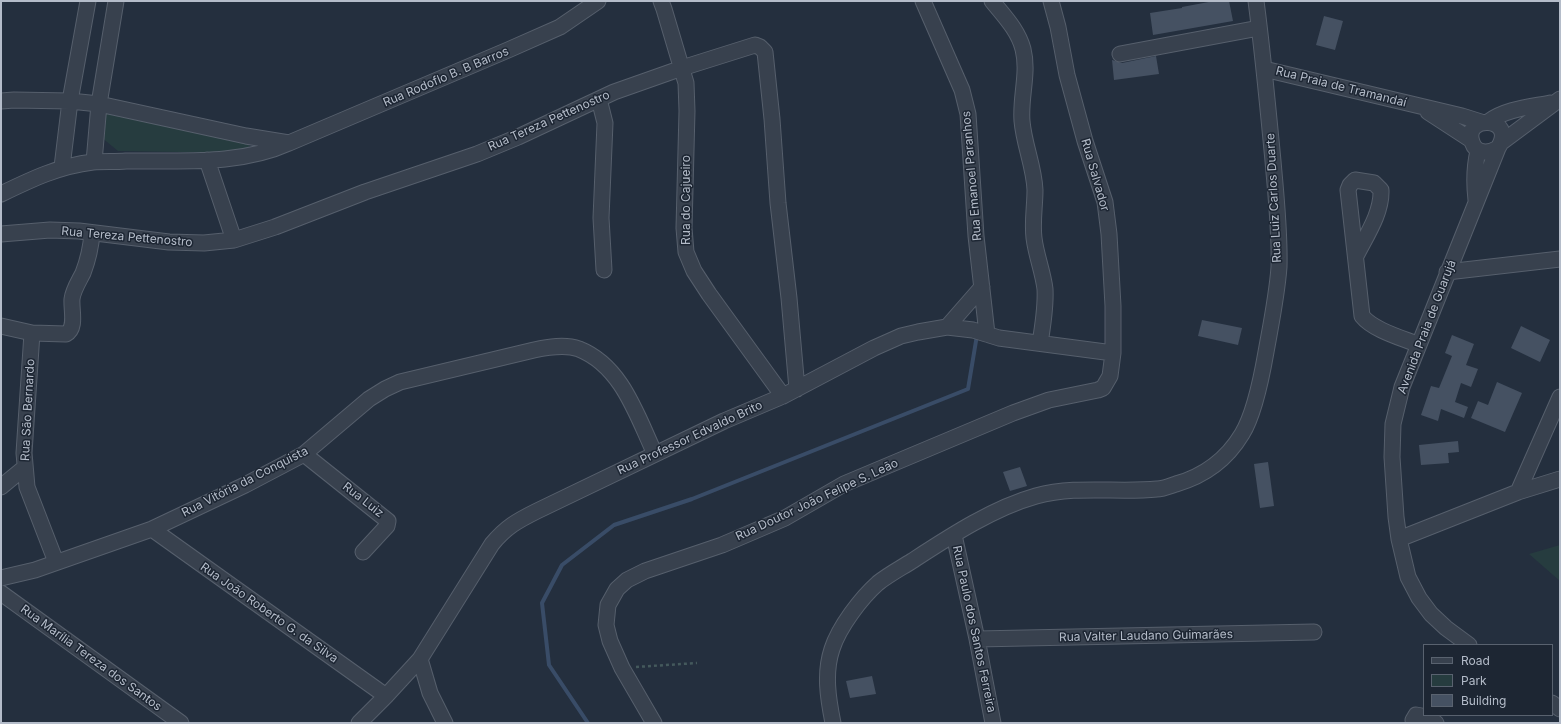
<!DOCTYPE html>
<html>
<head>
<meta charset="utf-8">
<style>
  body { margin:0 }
  #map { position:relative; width:1561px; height:724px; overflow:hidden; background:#242f3e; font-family:Inter,sans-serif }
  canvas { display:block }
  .frame { position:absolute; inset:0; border:2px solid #b4bcc9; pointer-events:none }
  .legend { position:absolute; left:1423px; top:644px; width:130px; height:72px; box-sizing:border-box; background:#1d2633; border:1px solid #59626f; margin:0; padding:5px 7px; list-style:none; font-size:12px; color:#b4bcc9 }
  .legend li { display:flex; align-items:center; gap:8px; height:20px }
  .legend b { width:20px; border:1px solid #59626f }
</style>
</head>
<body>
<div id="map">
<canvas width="1561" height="724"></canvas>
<div class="frame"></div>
<ul class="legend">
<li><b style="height:5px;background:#38414e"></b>Road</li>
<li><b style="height:11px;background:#263c3f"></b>Park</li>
<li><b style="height:11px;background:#455162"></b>Building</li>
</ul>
</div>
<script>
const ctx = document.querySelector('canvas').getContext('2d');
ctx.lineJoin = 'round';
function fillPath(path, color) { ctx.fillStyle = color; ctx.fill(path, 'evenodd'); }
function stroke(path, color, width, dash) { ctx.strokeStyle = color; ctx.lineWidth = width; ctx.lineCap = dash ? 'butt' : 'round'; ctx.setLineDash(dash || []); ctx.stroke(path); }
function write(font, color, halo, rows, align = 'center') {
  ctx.font = font + ' Inter,sans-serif'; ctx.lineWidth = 3; ctx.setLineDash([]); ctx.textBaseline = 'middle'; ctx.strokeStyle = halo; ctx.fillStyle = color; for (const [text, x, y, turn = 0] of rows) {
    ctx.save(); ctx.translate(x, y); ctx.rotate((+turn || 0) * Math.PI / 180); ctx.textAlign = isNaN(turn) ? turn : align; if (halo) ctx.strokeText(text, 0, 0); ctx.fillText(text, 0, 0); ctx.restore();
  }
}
fillPath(new Path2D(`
  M103,110l149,31 -4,7 -10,5 -120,-2 -17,-14z
  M1560,545v36l-31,-27z`), '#263c3f');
stroke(new Path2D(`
  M588,723l-39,-58 -7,-62 20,-38 52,-40 78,-26 276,-110 9,-54`), '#394c67', 4);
fillPath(new Path2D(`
  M1214,1h15l4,20 -80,14 -3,-22 32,-5v-1z
  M1324,16l19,5 -8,29 -19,-5z
  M1156,56l3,18 -45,6 -2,-20 10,3z
  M1202,320l40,8 -4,17 -40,-9z
  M1521,326l29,14 -10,22 -29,-14z
  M1452,335l22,9 -8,21 12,4 -7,18 -10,-4 -6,19 13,5 -4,11 -23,-9 -3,12 -17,-6 10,-29 8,2 13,-32 -7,-3z
  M1497,382l25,11 -17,39 -34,-14 7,-17 10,4z
  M1458,441l1,11 -11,1 1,10 -28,2 -2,-20z
  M1268,462l6,44 -14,2 -6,-44z
  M1020,467l7,19 -17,5 -7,-19z
  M872,676l4,18 -26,4 -4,-17z`), '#455162');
const minor = new Path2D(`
  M661,1l3,8 22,74 1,28 -3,117 2,24 8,19 15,23 74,102
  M923,1l39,89 6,24 8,122 11,98
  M992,1c12,15 26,29 31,48 6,24 -3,48 -1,72 2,24 12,45 13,69 0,16 -3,32 -1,48 2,17 9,34 11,51 1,18 -2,36 -5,54
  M1120,54l139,-26
  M1264,69l198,47 19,6
  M599,99l6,24 -4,95 3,52
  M1,101l13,-1 56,1 29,3 147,32 43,7 219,-93 52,-23 38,-26
  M1428,112l43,28
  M1488,122c17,-13 42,-15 62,-19
  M1502,142l58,-43
  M207,160l27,80
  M94,162l5,-58 17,-103
  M62,167l8,-66 18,-100
  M1,194c31,-15 58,-28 92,-32 11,-1 22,0 33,-1 55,-1 112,5 163,-18
  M1476,200c-2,-17 -2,-32 2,-49
  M1,234l49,-4 29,1 90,11 35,1 30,-3 41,-13 90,-35 112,-38 41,-17 96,-45 68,-24 73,-23 5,2 5,5 7,67 6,84 11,95 8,91
  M1356,256c10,-20 26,-43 25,-66l-7,-7 -19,-3 -5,5 -2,5 14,126c11,14 40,22 57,29
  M1447,272l113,-13
  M1,326l31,7 34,1c11,-6 5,-24 6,-35 1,-9 7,-18 11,-26 5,-13 8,-26 9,-40
  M947,327l35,-40
  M32,333l-8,120 3,34 29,75
  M304,454l84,67 -1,5 -24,26
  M1,487l23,-19
  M1518,492l42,-95
  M152,529l234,167
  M954,535l23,104 16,84
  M1399,539l119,-47 42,-13
  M1,578l34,-8 117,-41 93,-44 59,-31 65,-55 16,-10 15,-7 134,-32c14,-3 31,-6 45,-1 43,17 58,67 76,105
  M1,593l180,130
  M977,639l337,-7
  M1469,645l-23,-17 -15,-14 -12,-16 -11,-21 -9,-38 -3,-22 -4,-60 1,-33 9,-37 96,-239c20,-32 -36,-34 -26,-6 4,12 16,12 26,6
  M420,659l10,34 15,30
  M1552,703l8,6
  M359,723l27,-27 34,-37 72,-115c14,-17 25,-23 45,-33l187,-90 59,-25 91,-48 27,-12 17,-4 29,-5 26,3 26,8 114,15
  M654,723l-32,-55 -12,-27 -4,-16 2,-20 9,-16 10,-9 18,-9 77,-26 63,-27 59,-34 169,-71 36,-13 49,-10 5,-2 7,-12 3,-23v-47l-4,-72 -4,-32 -20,-61 -18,-66 -9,-48 -7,-26
  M833,723c-5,-25 -9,-50 -1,-74 7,-22 29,-51 46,-66 10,-8 23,-15 34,-22 37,-24 81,-53 124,-65 41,-11 81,-3 121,-7 6,0 13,-3 19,-5 28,-8 51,-25 66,-50 13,-21 20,-59 24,-82 5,-28 11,-57 13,-85 1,-35 -3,-71 -6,-106 -5,-53 -10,-107 -17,-160
  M1414,723l-1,-3 3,-5 11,2 9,6`);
stroke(minor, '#565f6c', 17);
stroke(new Path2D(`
  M636,667l61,-4`), '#44595c', 2.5, [3, 3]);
stroke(minor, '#38414e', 15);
write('12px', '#b4bcc9', '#1d2633', [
  ["Rua Rodoflo B. B Barros",446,77,-23],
  ["Rua Praia de Tramandaí",1341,87,14],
  ["Rua Tereza Pettenostro",549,121,-24],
  ["Rua Salvador",1095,175,74],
  ["Rua Emanoel Paranhos",972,176,-95],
  ["Rua Luiz Carlos Duarte",1274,198,-93],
  ["Rua do Cajueiro",686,200,-90],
  ["Rua Tereza Pettenostro",127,237,5],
  ["Avenida Praia de Guarujá",1427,327,-69],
  ["Rua São Bernardo",28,410,-87],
  ["Rua Professor Edvaldo Brito",690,438,-25],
  ["Rua Vitória da Conquista",245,482,-27],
  ["Rua Luiz",363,500,38],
  ["Rua Doutor João Felipe S. Leão",817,500,-25],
  ["Rua João Roberto G. da Silva",269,613,35],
  ["Rua Paulo dos Santos Ferreira",974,629,78],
  ["Rua Valter Laudano Guimarães",1146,636,-1],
  ["Rua Marília Tereza dos Santos",91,658,36]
]);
</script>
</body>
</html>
